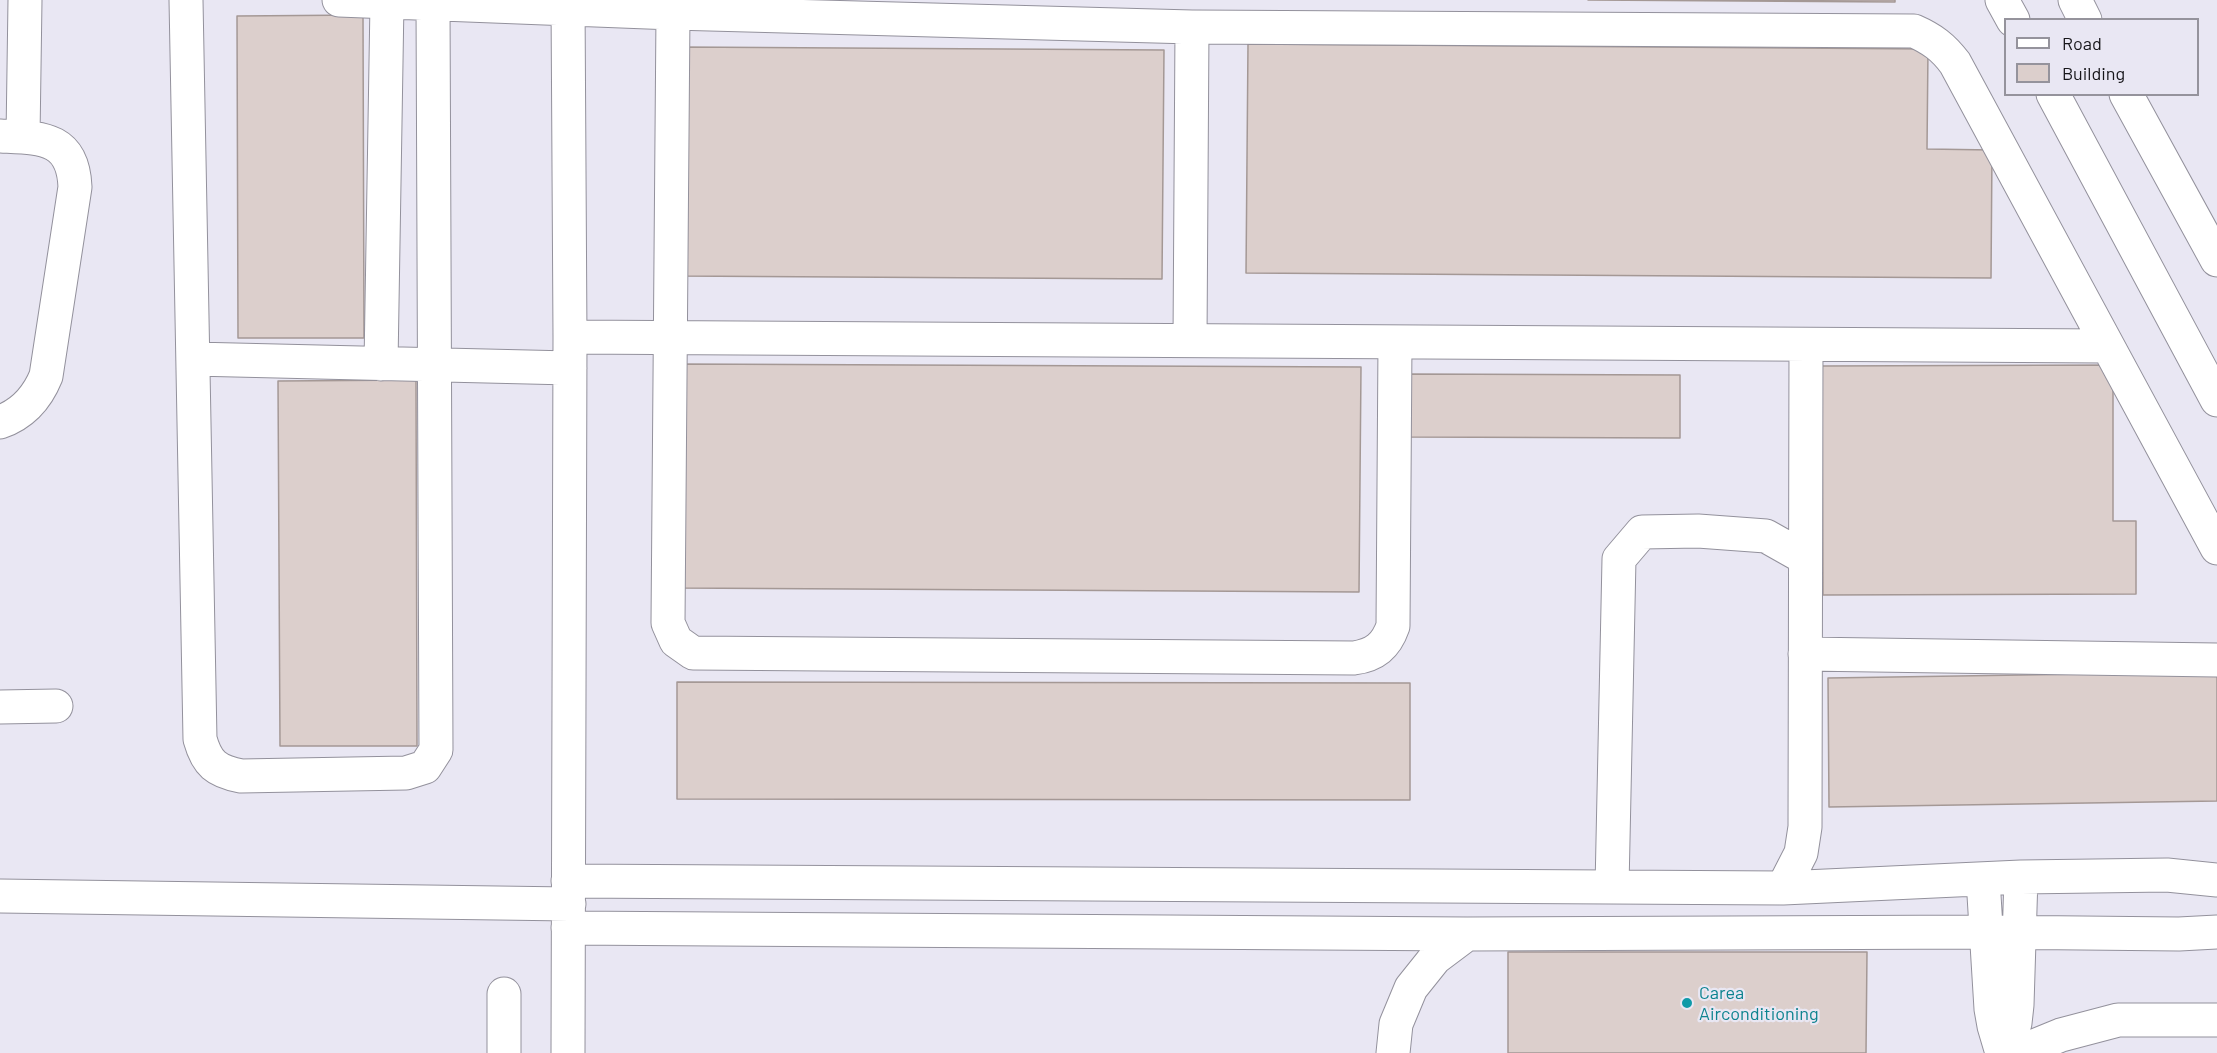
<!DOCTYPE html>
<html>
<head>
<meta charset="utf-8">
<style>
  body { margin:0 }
  #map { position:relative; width:2217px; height:1053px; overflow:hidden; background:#e9e7f3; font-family:Barlow,sans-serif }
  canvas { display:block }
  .legend { position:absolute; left:2004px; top:18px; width:195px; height:78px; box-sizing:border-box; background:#e9e7f3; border:2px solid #95939c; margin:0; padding:8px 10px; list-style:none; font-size:18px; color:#17161a }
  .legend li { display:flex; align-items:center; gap:12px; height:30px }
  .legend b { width:30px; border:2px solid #95939c }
</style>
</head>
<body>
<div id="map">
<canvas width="2217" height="1053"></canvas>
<ul class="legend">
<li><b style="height:8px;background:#fff"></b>Road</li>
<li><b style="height:16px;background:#dccfcc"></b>Building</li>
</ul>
</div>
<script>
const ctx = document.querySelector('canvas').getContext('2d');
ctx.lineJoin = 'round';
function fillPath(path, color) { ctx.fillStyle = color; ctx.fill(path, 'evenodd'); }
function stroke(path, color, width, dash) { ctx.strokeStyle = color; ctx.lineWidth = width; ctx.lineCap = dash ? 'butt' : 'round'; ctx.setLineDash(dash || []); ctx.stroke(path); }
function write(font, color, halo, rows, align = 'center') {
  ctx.font = font + ' Barlow,sans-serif'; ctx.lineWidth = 4.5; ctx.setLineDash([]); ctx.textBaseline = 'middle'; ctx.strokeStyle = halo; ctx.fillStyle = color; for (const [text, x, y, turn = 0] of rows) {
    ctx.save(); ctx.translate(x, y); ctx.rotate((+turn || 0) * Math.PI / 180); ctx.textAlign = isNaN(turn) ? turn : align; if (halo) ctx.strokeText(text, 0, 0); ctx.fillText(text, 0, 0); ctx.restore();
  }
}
const building = new Path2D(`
  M1588,0h307v2z
  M363,15l1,323h-126l-1,-322z
  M1248,44l680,5 -1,100 65,1 -1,128 -745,-5z
  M681,47l483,3 -2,229 -484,-3z
  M682,364l679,3 -2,225 -679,-4z
  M2113,365v156h23v73l-313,1 -1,-229z
  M1409,374l271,1v63l-271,-1z
  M416,380l1,366h-137l-2,-365z
  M2217,672v129l-388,6 -1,-129z
  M677,682l733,1v117l-733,-1z
  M1508,952h359l-1,101h-358z`);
fillPath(building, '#dccfcc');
stroke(building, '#a49895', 1.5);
const minor = new Path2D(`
  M186,0l14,739c7,25 16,32 41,37l165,-3 19,-6 11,-17 -3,-747
  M339,0l334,13 519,14 722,4c18,8 29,16 41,32l262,485
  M568,0l2,337 -2,716
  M2002,0l11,20
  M2075,0l10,20
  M673,13l-5,610 8,18 17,12 661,5c21,-3 32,-12 39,-32l2,-284
  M2053,94l164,306
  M2126,94l91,166
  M0,136c40,2 73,0 75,51l-29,189c-9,22 -23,38 -46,46
  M23,137l2,-137
  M570,337l1537,9
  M1190,340l2,-313
  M193,359l377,9
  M381,364l6,-362
  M1805,654l412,6
  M0,707l56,-1
  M1983,879l8,130 3,17 8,27
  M568,881l1215,7 238,-11 146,-2 50,5
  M1612,887l7,-328 23,-27 56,-1 68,5 39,22
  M1783,888l18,-35 4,-26 1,-482
  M0,896l569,8
  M568,928l899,6 518,-2 194,2 38,-2
  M504,1053v-59
  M1393,1053l3,-29 15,-36 24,-30 32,-24
  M2006,1053l9,-30 2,-18 4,-128
  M2017,1053l44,-18 57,-15h99`);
stroke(minor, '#93919c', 35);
stroke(minor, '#fff', 33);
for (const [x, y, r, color] of [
  [1687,1003,6,"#0f9aa8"]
]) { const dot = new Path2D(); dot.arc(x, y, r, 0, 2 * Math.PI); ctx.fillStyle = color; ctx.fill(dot); stroke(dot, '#e9e7f3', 2); }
write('18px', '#0d838f', '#e9e7f3', [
  ["Carea",1699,993],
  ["Airconditioning",1699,1014]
], 'left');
</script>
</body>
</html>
